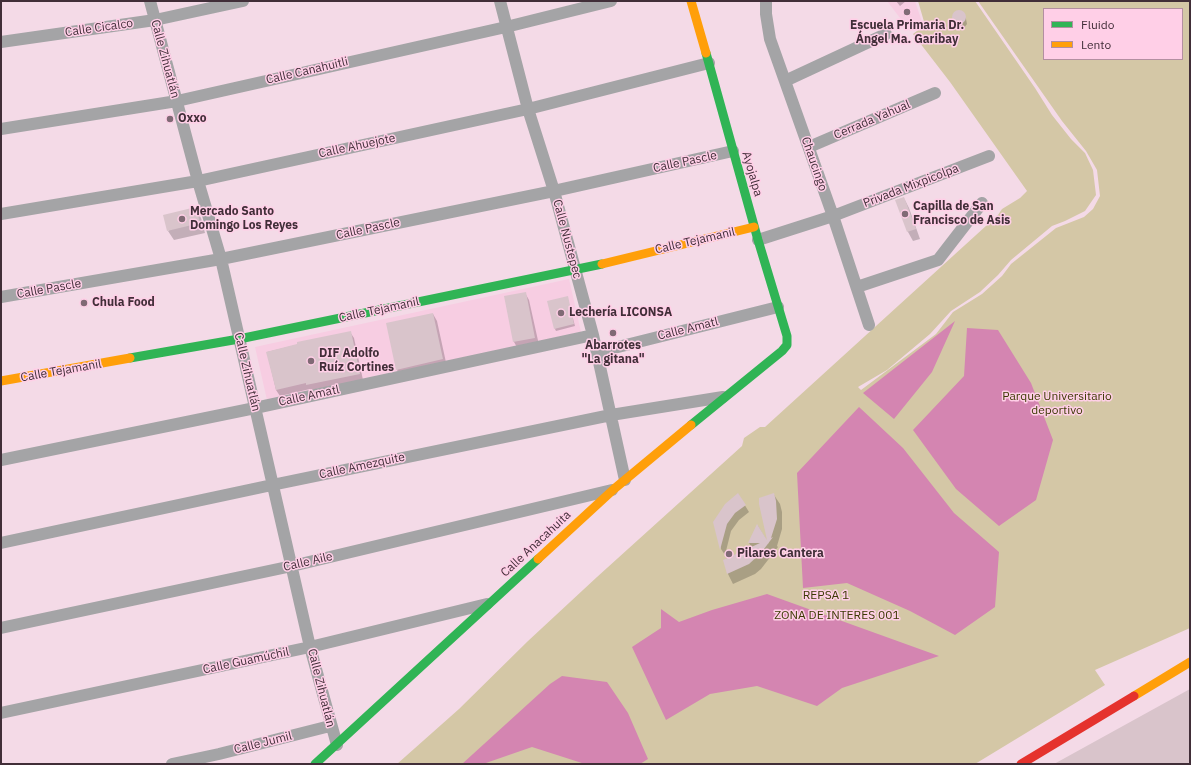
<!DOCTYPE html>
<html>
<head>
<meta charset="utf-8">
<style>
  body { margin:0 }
  #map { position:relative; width:1191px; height:765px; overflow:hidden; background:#f4dae7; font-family:"IBM Plex Sans",sans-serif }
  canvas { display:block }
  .frame { position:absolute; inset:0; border:2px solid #412e38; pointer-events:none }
  .legend { position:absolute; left:1043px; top:8px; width:140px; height:52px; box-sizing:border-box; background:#ffcfe7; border:1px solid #b38fa1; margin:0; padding:5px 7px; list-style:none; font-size:12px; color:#412e38 }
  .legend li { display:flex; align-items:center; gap:8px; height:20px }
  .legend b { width:20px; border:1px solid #b38fa1 }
</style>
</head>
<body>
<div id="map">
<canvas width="1191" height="765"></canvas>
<div class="frame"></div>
<ul class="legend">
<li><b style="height:5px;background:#30b455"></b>Fluido</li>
<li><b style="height:5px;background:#ff9f0a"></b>Lento</li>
</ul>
</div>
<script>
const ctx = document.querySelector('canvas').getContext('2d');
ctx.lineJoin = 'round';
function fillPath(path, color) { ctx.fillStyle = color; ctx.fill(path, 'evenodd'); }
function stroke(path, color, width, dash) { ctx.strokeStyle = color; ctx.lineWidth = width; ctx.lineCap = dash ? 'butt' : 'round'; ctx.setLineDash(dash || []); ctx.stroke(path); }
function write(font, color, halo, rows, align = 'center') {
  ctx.font = font + ' "IBM Plex Sans",sans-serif'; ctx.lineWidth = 3; ctx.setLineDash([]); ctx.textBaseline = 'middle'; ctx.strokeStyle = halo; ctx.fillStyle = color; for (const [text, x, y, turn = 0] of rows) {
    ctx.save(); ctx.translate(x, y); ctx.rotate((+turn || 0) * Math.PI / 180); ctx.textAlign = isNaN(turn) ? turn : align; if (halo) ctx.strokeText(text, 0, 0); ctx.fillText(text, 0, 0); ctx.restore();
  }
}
fillPath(new Path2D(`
  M887,1h28l7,21 -12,9z
  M569,279l12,53 -314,68 -12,-53z`), '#f7cde2');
fillPath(new Path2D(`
  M918,1h57l60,87 17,27 19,24 14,14 8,17 3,25 -11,16 -20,10 -13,5 -41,34 -13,15 -18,17 -29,19 -21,23 -43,36 -29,17 3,3 75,-56 17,-22 29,-18 20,-18 9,-12 45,-36 28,-11 9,-8 7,-13 -3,-26 -11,-19 -24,-30 -84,-120h212v627l-95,42 10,15 -130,79h-578l62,-55 69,-68 69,-64 145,-131 2,-8 16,-11h5l233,-212 4,-6 18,-11 7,-7 -77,-109 -37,-48 12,-9zM1044,9h138v50h-138z`), '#d4c7a6');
fillPath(new Path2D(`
  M955,321l-23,51 -38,47 -31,-26z
  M967,328l31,2 33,53 22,57 -17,60 -37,26 -43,-37 -43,-59 51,-54z
  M859,407l44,41 51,65 45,39 -4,55 -40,28 -45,-24 -63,-28 -44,5 -6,-115z
  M767,594l172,62 -97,32 -25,18 -60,-20 -47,8 -44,26 -34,-73 29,-19v-19l18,13 33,-12z
  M562,676l45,6 21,31 20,46 -8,5h-55l-53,-17 -49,17h-21l88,-80z`), '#d485b1');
fillPath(new Path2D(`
  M896,1h10l-6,5z
  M960,12l4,2 2,5 1,5 -3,4h-3l-5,-3 -2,-5 -1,-4 2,-3z
  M904,198l5,10 11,31 -7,2 -5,-9z
  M195,208l6,10 4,15 -31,7 -6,-9z
  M525,293l4,7 10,45 -21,4 -4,-7 -9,-45z
  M568,300l7,26 -19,5 -1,-2z
  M433,314l4,7 10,46 -46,10 -4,-7z
  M350,332l4,6 9,42 -52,10 -1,-1 -30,7 -4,-6 -9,-38z
  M738,494l11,18 -10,8 -8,11 -6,24 -4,-6 -7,-27z
  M774,495l6,9 2,8v17l-5,17 1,1 -17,22 -6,5 -22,10 -5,-10 -4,-14 28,-12 -3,-5 9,-17 11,18 -9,-40z`), '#0003');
fillPath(new Path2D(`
  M952 17a7 7 0 1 1 14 0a7 7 0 1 1-14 0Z
  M904,197l12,32 -9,3 -12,-32z
  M196,207l4,16 -33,8 -4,-16z
  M526,292l9,46 -22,4 -9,-46z
  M568,296l6,28 -20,5 -7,-28z
  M433,313l10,46 -47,11 -10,-47z
  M351,331l9,43 -54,11v-2l-30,7 -10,-38 31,-8v-2z
  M738,493l8,12 -11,8 -8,11 -7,26 -7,-28 12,-18z
  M774,493l2,8 1,18 -6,19 2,-1 -12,16 -12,11 -22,10 -4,-14 37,-17h-12l9,-19 10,16 -8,-36v-6z
  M1190,689v73l-4,2h-132z`), '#d9c4cb');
stroke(new Path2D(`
  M150,1l48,180 23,78 89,388 27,98
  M500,1l28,108 26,82 39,144 32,145
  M766,1v13l4,25 63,177 36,109
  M1,42l154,-22 88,-19
  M785,81l101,-47
  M1,129l176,-28 329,-74 105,-26
  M809,147l126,-54
  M1,214l197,-33 330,-72 181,-46
  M758,240l75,-24 156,-60
  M857,287l81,-27 44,-57
  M1,297l220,-38 333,-68 179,-40
  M598,352l180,-45
  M1,460l254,-52 338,-73
  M1,543l271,-58 339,-70 112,-18
  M1,628l291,-62 320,-76
  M1,713l309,-66 177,-43
  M172,764l47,-10 111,-28`), '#a4a4a6', 12);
stroke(new Path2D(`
  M130,358l109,-19 363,-75
  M691,425l91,-74 5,-6v-9l-29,-96 -52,-187
  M315,764l223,-205`), '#30b455', 9);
stroke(new Path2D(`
  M691,1l15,52
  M602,264l152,-37
  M1,381l129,-23
  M538,559l76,-70 77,-64
  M1134,696l56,-34`), '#ff9f0a', 9);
stroke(new Path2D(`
  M1021,764l113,-68`), '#e5322d', 9);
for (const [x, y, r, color] of [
  [907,12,4,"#806a75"],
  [170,119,4,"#806a75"],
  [905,214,4,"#806a75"],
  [182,219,4,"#806a75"],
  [84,303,4,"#806a75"],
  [561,313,4,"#806a75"],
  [613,333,4,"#806a75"],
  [311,361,4,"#806a75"],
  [729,554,4,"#806a75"]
]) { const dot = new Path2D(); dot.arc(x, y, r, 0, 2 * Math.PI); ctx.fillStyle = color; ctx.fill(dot); stroke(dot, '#ffcfe7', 1.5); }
write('bold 12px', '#412e38', '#ffcfe7', [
  ["Escuela Primaria Dr.",907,26,"center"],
  ["Ángel Ma. Garibay",907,40,"center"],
  ["Oxxo",178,119],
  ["Capilla de San",913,207],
  ["Francisco de Asis",913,221],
  ["Mercado Santo",190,212],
  ["Domingo Los Reyes",190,226],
  ["Chula Food",92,303],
  ["Lechería LICONSA",569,313],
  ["Abarrotes",613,346,"center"],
  ["\"La gitana\"",613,360,"center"],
  ["DIF Adolfo",319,354],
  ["Ruíz Cortines",319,368],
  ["Pilares Cantera",737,554]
], 'left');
write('12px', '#412e38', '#ffcfe7', [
  ["Calle Cicalco",99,28,-8],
  ["Calle Zihuatlán",165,59,75],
  ["Calle Canahuitli",307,71,-13],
  ["Cerrada Yahual",872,120,-23],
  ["Calle Ahuejote",357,146,-12],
  ["Calle Pascle",685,162,-12],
  ["Chaucingo",814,164,71],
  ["Ayojalpa",752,174,74],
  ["Privada Mixpicolpa",911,186,-21],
  ["Calle Pascle",368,229,-12],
  ["Calle Nustepec",567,239,75],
  ["Calle Tejamanil",695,241,-13],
  ["Calle Pascle",49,289,-10],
  ["Calle Tejamanil",379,310,-12],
  ["Calle Amatl",688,329,-14],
  ["Calle Tejamanil",61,371,-10],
  ["Calle Zihuatlán",247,372,77],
  ["Calle Amatl",309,396,-12],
  ["Calle Amezquite",362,466,-12],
  ["Calle Anacahuita",536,544,-43],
  ["Calle Aile",308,562,-13],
  ["Calle Guamúchil",246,661,-12],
  ["Calle Zihuatlán",321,688,76],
  ["Calle Jumil",263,743,-14]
]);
write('12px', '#3d3a04', '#ffcfe7', [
  ["Parque Universitario",1057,397],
  ["deportivo",1057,411],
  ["REPSA 1",826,596],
  ["ZONA DE INTERES 001",837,616]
]);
</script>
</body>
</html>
